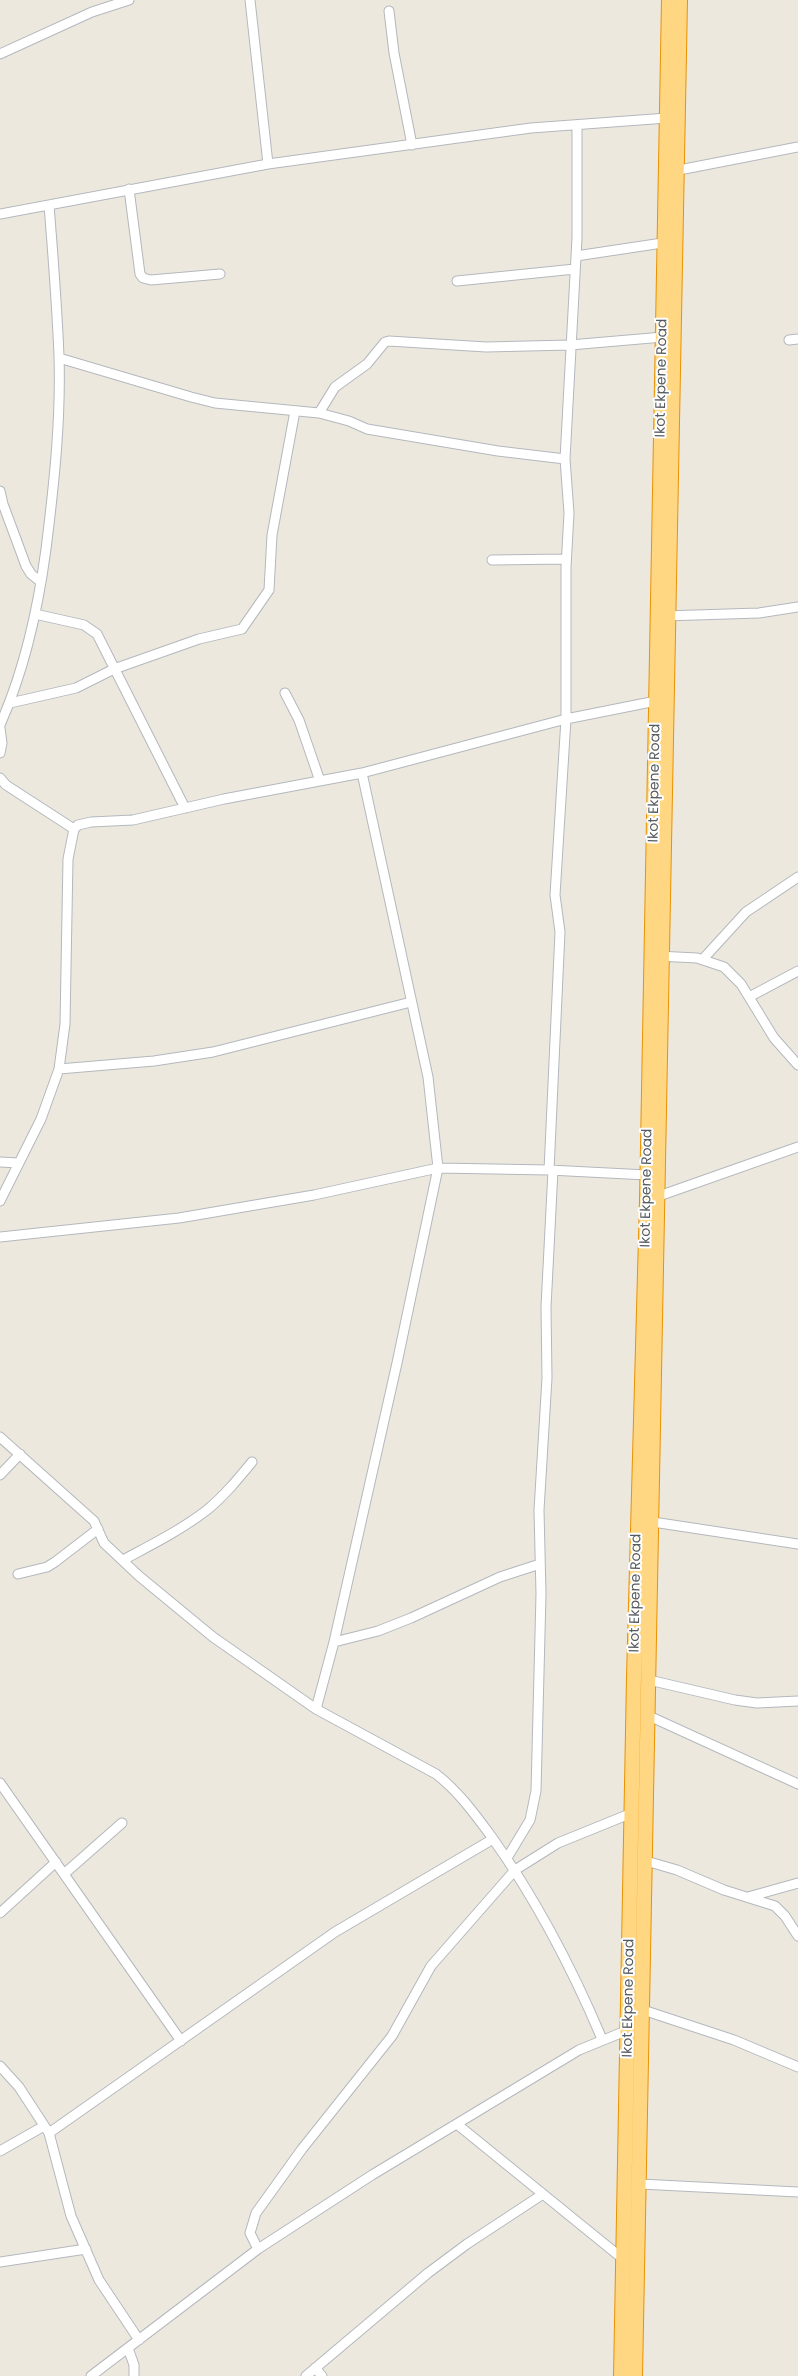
<!DOCTYPE html>
<html>
<head>
<meta charset="utf-8">
<style>
  body { margin:0 }
  canvas { display:block; background:#ece8de }
</style>
</head>
<body>
<canvas width="798" height="2376"></canvas>
<script>
const ctx = document.querySelector('canvas').getContext('2d');
ctx.lineJoin = 'round';
function stroke(path, color, width, dash) { ctx.strokeStyle = color; ctx.lineWidth = width; ctx.lineCap = dash ? 'butt' : 'round'; ctx.setLineDash(dash || []); ctx.stroke(path); }
function write(font, color, halo, rows, align = 'center') {
  ctx.font = font + ' Poppins,sans-serif'; ctx.lineWidth = 4; ctx.setLineDash([]); ctx.textBaseline = 'middle'; ctx.strokeStyle = halo; ctx.fillStyle = color; for (const [text, x, y, turn = 0] of rows) {
    ctx.save(); ctx.translate(x, y); ctx.rotate((+turn || 0) * Math.PI / 180); ctx.textAlign = isNaN(turn) ? turn : align; if (halo) ctx.strokeText(text, 0, 0); ctx.fillText(text, 0, 0); ctx.restore();
  }
}
const minor = new Path2D(`
  M250,0l18,164
  M389,11l5,42 18,92
  M0,54l92,-42 37,-12
  M674,171l124,-24
  M129,189l11,85 3,4 8,2 69,-6
  M0,214l268,-50 263,-36 136,-10
  M576,256l93,-14
  M457,281l118,-12
  M789,340l9,-1
  M59,358l132,39 24,6 104,10 30,8 18,8 131,22 67,8
  M319,413l16,-26 32,-23 18,-22 4,-1 97,6 84,-2 93,-8
  M0,491l3,13 23,62 5,8 10,8
  M492,560l74,-1
  M35,614l49,11 13,9 88,174
  M664,616l95,-3 39,-6
  M285,693l14,27 21,61
  M10,703l66,-15 38,-19 85,-30 43,-10 27,-39 3,-55 23,-124
  M0,725c25,-56 38,-116 46,-176 8,-64 15,-129 13,-193 -2,-50 -6,-101 -10,-151
  M0,728l2,15 -2,10
  M0,778l6,7 68,44
  M657,956l40,2 27,9 17,17 33,54 24,27
  M703,959l43,-47 52,-35
  M749,997l49,-26
  M59,1069l95,-8 59,-9 198,-50
  M0,1162l19,1
  M549,1170l11,-238 -5,-37 11,-176v-152l3,-54 -4,-54 12,-221v-113
  M659,1196l139,-49
  M0,1201l41,-82 18,-50 6,-45 3,-165 6,-30 4,-4 13,-3 42,-2 91,-21 138,-26 204,-54 90,-18
  M0,1237l179,-19 135,-23 124,-27 111,2 98,5
  M0,1437l94,84 10,22 35,33 74,61 103,72 120,65c22,17 38,39 55,62 45,63 81,132 111,203
  M0,1475l20,-21
  M653,1522l145,22
  M123,1560c28,-15 58,-30 84,-50 17,-14 31,-31 45,-48
  M18,1574l29,-7 8,-5 43,-33
  M334,1642l44,-11 33,-13 89,-41 40,-13
  M649,1680l86,20 22,3 41,-2
  M316,1709l18,-67 63,-279 41,-195 -10,-91 -66,-304
  M649,1716l149,68
  M0,1783l181,258
  M507,1858l23,-38 6,-29 5,-197 -2,-84 8,-132 -1,-71 7,-137
  M646,1861l31,9 47,20 51,16 10,10 13,20
  M64,1874l58,-51
  M748,1897l50,-14
  M0,1913l56,-51
  M643,2010l91,30 64,27
  M0,2066l19,21 30,46 22,83 28,64 40,60
  M458,2125l165,134
  M49,2133l286,-201 158,-93
  M0,2151l44,-25
  M640,2184l158,8
  M258,2249l-8,-16 6,-20 46,-64 90,-113 39,-70 84,-96 43,-27 74,-30
  M0,2262l86,-13
  M128,2348l6,17v11
  M315,2368l7,8
  M91,2376l167,-127 114,-74 207,-125 49,-20
  M306,2376l122,-103 39,-29 76,-50`);
const highway = new Path2D(`
  M621,2376l13,-699 13,-477 22,-1200
  M635,2376l45,-2376`);
stroke(minor, '#b4b8bd', 11);
stroke(highway, '#ea9200', 16);
stroke(minor, '#fff', 9);
stroke(highway, '#ffd782', 14);
write('14px', '#575c61', '#fff', [
  ["Ikot Ekpene Road",662,378,-89],
  ["Ikot Ekpene Road",655,783,-89],
  ["Ikot Ekpene Road",647,1188,-89],
  ["Ikot Ekpene Road",636,1593,-89],
  ["Ikot Ekpene Road",629,1998,-89]
]);
</script>
</body>
</html>
